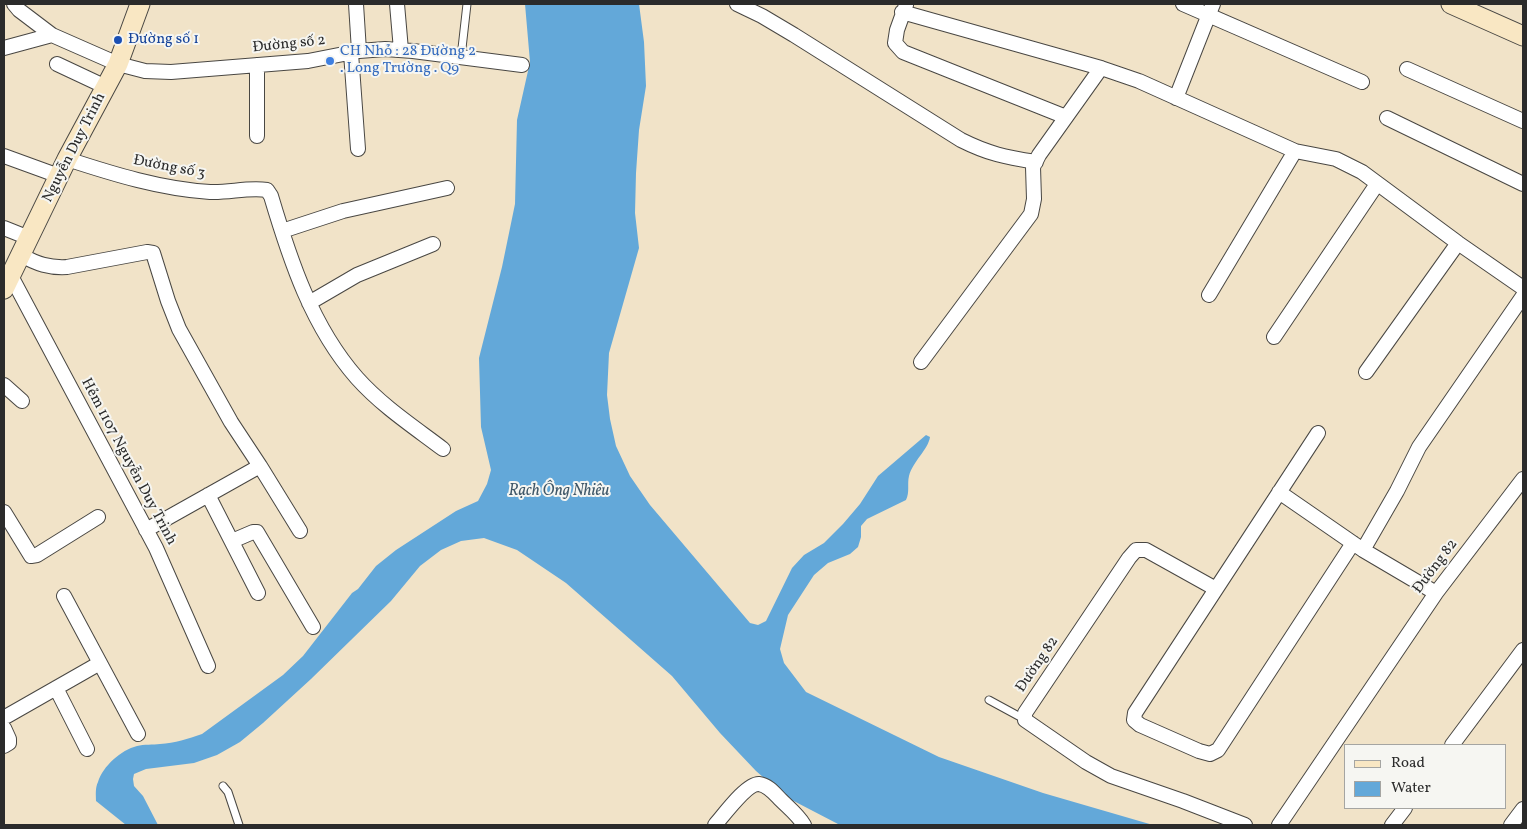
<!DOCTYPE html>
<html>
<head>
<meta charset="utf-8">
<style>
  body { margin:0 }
  #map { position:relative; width:1527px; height:829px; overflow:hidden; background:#f1e3c8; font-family:Vollkorn,serif }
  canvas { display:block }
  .frame { position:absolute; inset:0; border:5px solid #2b2b2b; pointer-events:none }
  .legend { position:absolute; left:1344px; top:744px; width:162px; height:65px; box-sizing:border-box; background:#f6f6f2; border:1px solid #a5a5a2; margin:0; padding:6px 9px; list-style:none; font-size:15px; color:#2b2b2b }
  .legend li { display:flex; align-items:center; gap:10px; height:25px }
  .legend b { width:25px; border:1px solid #a5a5a2 }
</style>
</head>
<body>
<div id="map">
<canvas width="1527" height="829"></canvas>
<div class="frame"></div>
<ul class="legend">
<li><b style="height:6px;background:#f9e7c3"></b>Road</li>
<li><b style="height:14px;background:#63a8d9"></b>Water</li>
</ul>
</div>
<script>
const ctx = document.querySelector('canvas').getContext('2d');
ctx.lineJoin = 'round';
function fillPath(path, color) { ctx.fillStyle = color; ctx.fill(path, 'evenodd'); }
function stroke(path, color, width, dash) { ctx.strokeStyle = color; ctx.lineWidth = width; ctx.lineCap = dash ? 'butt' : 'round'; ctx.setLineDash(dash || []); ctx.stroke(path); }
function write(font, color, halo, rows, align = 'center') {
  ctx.font = font + ' Vollkorn,serif'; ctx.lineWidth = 4; ctx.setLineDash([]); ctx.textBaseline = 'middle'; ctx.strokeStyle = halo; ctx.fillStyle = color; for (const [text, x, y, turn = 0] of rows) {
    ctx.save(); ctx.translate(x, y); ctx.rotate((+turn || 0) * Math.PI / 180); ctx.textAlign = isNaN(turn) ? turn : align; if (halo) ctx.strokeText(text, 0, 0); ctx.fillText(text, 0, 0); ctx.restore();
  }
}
fillPath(new Path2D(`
  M525,4h114l5,38 2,44 -7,44 -3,43 -1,40 4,35 -30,105 -2,42 3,24 6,27 14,30 20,29 100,118 8,2 8,-4 26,-53 12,-13 20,-12 19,-19 17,-20 18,-28 48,-41 4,2c-2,13 -17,24 -21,39 -2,8 1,16 -3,24l-39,19 -6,7v11l-3,10 -8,7 -22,9 -14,12 -26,40 -8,34 4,14 22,29 133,65 104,36 110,32 -315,-1 -52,-27 -30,-26 -36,-38 -48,-57 -106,-93 -49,-33 -33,-12 -23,3 -20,9 -21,16 -29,35 -80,78 -48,44 -23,19 -23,13 -23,8 -48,6 -12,5 -1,5 1,7 9,10 15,29h-32l-30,-24c0,-6 -1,-13 2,-19 5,-16 23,-32 39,-36 7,-2 16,-1 23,-2 15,-1 28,-5 42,-10l81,-59 20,-19 49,-63 6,-4 18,-23 20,-16 60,-39 22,-10 9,-17 4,-14 -10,-43 -2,-69 23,-91 13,-63 2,-84 13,-58z`), '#63a8d9');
const lane = new Path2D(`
  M461,57l6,-53
  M989,700l35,19
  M223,786l5,6 11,33`);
const street = new Path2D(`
  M14,4l5,6 33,25
  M356,4l3,47
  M397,4l4,46
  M737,4l25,12 32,19 167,105c28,14 44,17 75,22
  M1183,4l179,78
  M906,5l-9,25 -2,13 8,9 163,65
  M902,12l199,56 38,13 156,70 41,8 26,13 96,71 65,45
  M4,48l48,-13 66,29 27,7 26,1 137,-11 51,-10 26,-2 28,2 109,14
  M351,53l7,96
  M57,64l49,23
  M257,65v71
  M1407,69l116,52
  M1176,98l37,-94
  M1387,118l136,66
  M4,156l55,20
  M67,159c46,15 94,30 143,33 19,1 38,-5 57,-2l4,6c19,64 41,131 86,182 25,28 57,49 86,71
  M4,228l25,10
  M282,231l61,-20 104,-23
  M21,255c16,9 28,13 46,12l80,-15 6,1 15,48 11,28 52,93 29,44
  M11,276l145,272 52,118
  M1209,295l86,-144
  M309,303l48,-28 76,-31
  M1274,337l103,-153
  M921,362l110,-148 3,-15 -1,-32 6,-12 62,-87
  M1366,372l92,-129
  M4,385l18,16
  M1318,433l-183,280 -1,7 6,5 59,26 11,3 8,-4 135,-207
  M1279,492l84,58 73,43
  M208,495l50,98
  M4,512l27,44 6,-1 61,-38
  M146,530l114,-64 40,65
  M232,541l21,-9h4l56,95
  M1363,550l34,-59 22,-44 104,-151
  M1216,589l-70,-39h-10l-7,8 -104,155v7l61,42 25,14 72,25 62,24
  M64,596l74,138
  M56,688l31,61
  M4,716h3l93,-53
  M4,728l5,11v4l-5,3
  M1452,745l71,-95
  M715,825c8,-9 32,-42 44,-41 9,1 16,10 22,16 8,8 17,15 23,25
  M1279,825l157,-232 87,-114
  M1392,825l13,-17
  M1511,825l12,-16`);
const secondary = new Path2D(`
  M1451,4l72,32
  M4,289l63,-130 51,-95 22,-60`);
stroke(lane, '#494743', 9);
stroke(street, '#494743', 16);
stroke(secondary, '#494743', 21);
stroke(lane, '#fff', 7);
stroke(street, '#fff', 14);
stroke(secondary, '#f9e7c3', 19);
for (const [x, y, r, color] of [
  [118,40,5,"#1a4fb4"],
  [330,61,5,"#3f7fe0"]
]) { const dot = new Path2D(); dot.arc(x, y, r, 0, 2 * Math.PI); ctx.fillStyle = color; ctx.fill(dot); stroke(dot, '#f6f6f2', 2); }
write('15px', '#164399', '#f6f6f2', [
  ["Đường số 1",128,40]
], 'left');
write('15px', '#2b2b2b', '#f6f6f2', [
  ["Đường số 2",289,45,-6],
  ["Nguyễn Duy Trinh",75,148,-63],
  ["Đường số 3",169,168,11],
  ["Hẻm 1107 Nguyễn Duy Trinh",128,462,62],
  ["Đường 82",1436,567,-53],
  ["Đường 82",1038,665,-56]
]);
write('15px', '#366cbe', '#f6f6f2', [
  ["CH Nhỏ : 28 Đường 2",340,52],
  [". Long Trường . Q9",340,69]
], 'left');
write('italic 16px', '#3f5768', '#f6f6f2', [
  ["Rạch Ông Nhiêu",559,492]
]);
</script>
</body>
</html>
